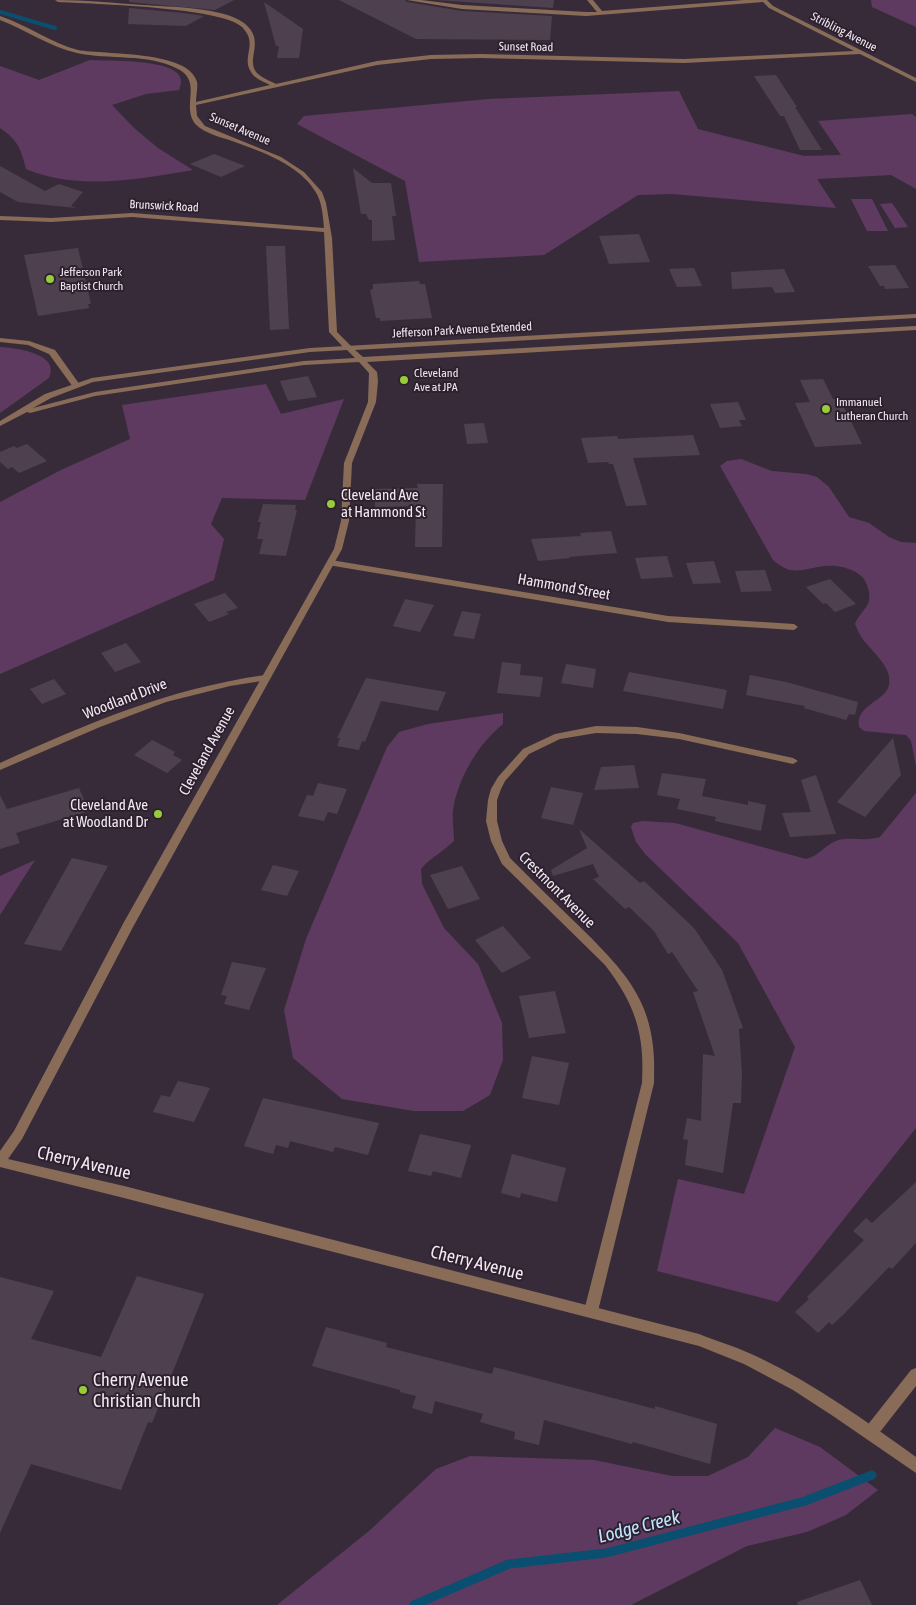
<!DOCTYPE html>
<html>
<head>
<meta charset="utf-8">
<style>
  body { margin:0 }
  canvas { display:block; background:#382b39 }
</style>
</head>
<body>
<canvas width="916" height="1605"></canvas>
<script>
const ctx = document.querySelector('canvas').getContext('2d');
ctx.lineJoin = 'round';
function fillPath(path, color) { ctx.fillStyle = color; ctx.fill(path, 'evenodd'); }
function stroke(path, color, width, dash) { ctx.strokeStyle = color; ctx.lineWidth = width; ctx.lineCap = dash ? 'butt' : 'round'; ctx.setLineDash(dash || []); ctx.stroke(path); }
function write(font, color, halo, rows, align = 'center') {
  ctx.font = font + ' "Asap Condensed",sans-serif'; ctx.lineWidth = 4; ctx.setLineDash([]); ctx.textBaseline = 'middle'; ctx.strokeStyle = halo; ctx.fillStyle = color; for (const [text, x, y, turn = 0] of rows) {
    ctx.save(); ctx.translate(x, y); ctx.rotate((+turn || 0) * Math.PI / 180); ctx.textAlign = isNaN(turn) ? turn : align; if (halo) ctx.strokeText(text, 0, 0); ctx.fillText(text, 0, 0); ctx.restore();
  }
}
fillPath(new Path2D(`
  M871,0h45v27l-44,-20z
  M90,60c19,1 77,-1 89,15 3,5 2,10 0,15l-33,4 -34,11 22,23 24,20 35,22c-54,9 -115,21 -167,-1 -5,-20 -8,-29 -26,-41v-62l39,14z
  M679,91l19,38 106,27 37,-1 -23,-34 94,-7 4,3v72l-25,-14 -74,4 19,29 -164,-14 -34,1 -94,60 -125,7 -14,-81 -108,-57 7,-8 185,-17z
  M851,199h21l16,32h-21z
  M892,203l16,24 -13,1 -15,-24z
  M0,347c15,1 61,6 49,31l-49,35z
  M266,384l15,30 63,-15 -39,101 -83,-2 -11,26 13,15 -10,41 -214,94v-172l61,-32 69,-31 -8,-34z
  M741,459l31,12 34,3 11,3 12,10 20,30 20,6 20,14 12,5 15,1v223l-5,-25 -5,-6 -42,-4 -5,-4c-4,-22 27,-26 30,-42 4,-18 -18,-34 -27,-47 -3,-4 -5,-10 -7,-14 3,-9 11,-14 14,-23 1,-5 0,-11 -2,-16 -4,-15 -28,-21 -42,-19 -12,1 -23,6 -35,4 -7,-2 -12,-6 -17,-10l-53,-94 7,-5z
  M503,713v11c-25,20 -45,54 -50,86 -1,10 1,21 1,31 -11,11 -23,16 -33,28l1,15 22,44 34,36 24,59 1,37 -13,35 -27,16h-49l-72,-12 -49,-41 -9,-48 22,-71 81,-192 12,-15 29,-8z
  M916,793v335l-138,174 -121,-31 21,-92 66,15 51,-147 -57,-104 -92,-88 -10,-13 -5,-15 2,-4 10,-2 32,2 131,36c13,-3 18,-13 30,-18 14,-5 29,1 44,-4z
  M35,860l-35,55v-39z
  M775,1428l45,19 58,43 -32,25 -39,17 -60,14 -116,59h-354l92,-74 67,-62 34,-13 124,4 78,16h36l40,-19z`), '#5e3a61');
stroke(new Path2D(`
  M0,12l55,16`), '#0a4e70', 4);
stroke(new Path2D(`
  M414,1605l95,-41 97,-11 199,-52 67,-26`), '#0a4e70', 9);
fillPath(new Path2D(`
  M129,0h105l-19,10 -86,-8z
  M339,0h66l2,2 55,9 90,5 -2,24 -134,-1z
  M436,0h118l-1,8z
  M264,2l39,27 -4,29h-22l2,-12h-3z
  M129,8l54,5 21,3 -18,10 -58,-2z
  M776,75l21,32h-2l27,43h-22l-16,-34h-4l-26,-40z
  M214,154l31,12 -24,11 -31,-13z
  M0,166l45,25 14,-7 24,8 -12,14 5,2 -58,-6 -18,-10z
  M353,168l19,15h19l5,33h-4l3,24 -23,1v-21h-3l-3,-6h-5z
  M639,234l11,28 -41,2 -10,-28z
  M266,246h19l4,83 -19,1z
  M78,248l13,56h-3l1,4 -51,8 -14,-61z
  M895,265l14,23 -24,1 -1,-3h-4l-12,-20z
  M694,268l8,18 -25,1 -8,-18z
  M784,269l11,23 -20,1 -3,-6 -40,2 -1,-17z
  M419,281l1,3h5l7,34 -52,3v-3h-4l-6,-28 3,-1v-5z
  M308,376l9,21 -29,4 -8,-20z
  M823,379l10,20h7l22,45 -47,3 -20,-44 15,-1 -10,-22z
  M738,402l8,18h-7l3,6 -22,2 -10,-24z
  M484,423l4,20 -21,1 -3,-20z
  M693,435l7,20 -67,3 14,47 -21,1 -13,-42h-4l-1,-2 -20,1 -7,-25 36,-2 1,3z
  M27,444l20,17 -28,12 -7,-6 -4,2 -8,-7v-10l14,-6 3,2z
  M417,484h26l-1,63h-27l1,-41 -41,1v-18l43,-1z
  M263,504l33,1 -1,5h2l-11,46 -27,-2 4,-15h-6l4,-17h-3z
  M611,531l6,22 -48,4 1,1 -32,3 -7,-22 50,-3 -1,-3z
  M667,556l6,21 -32,2 -6,-21z
  M714,561l7,22 -28,1 -7,-21z
  M765,570l7,21 -31,1 -6,-21z
  M830,579l26,25 -21,8 -9,-9 -3,1 -17,-17z
  M225,593l13,15 -12,4 3,2 -20,8 -15,-18z
  M405,599l29,6 -14,27 -27,-6z
  M462,611l19,3 -7,25 -21,-3z
  M126,643l15,19 -26,10 -14,-19z
  M502,662l19,2 -1,11 23,2 -3,20 -43,-4z
  M566,664l30,5 -3,19 -32,-5z
  M629,672l98,18 -4,19 -100,-18z
  M750,675l36,7 72,20 -3,13 -6,-1 -3,6 -42,-12 1,-2 -59,-11z
  M366,678l80,14 -8,19 -57,-10 -16,41 -3,-1 -3,9 -22,-4 3,-8h-3z
  M54,679l12,15 -24,10 -12,-15z
  M893,738l8,37 -36,42 -28,-15z
  M152,740l23,12 -2,3 9,5 -15,13 -33,-18z
  M634,765l5,23 -45,2 7,-23z
  M662,773l44,6 -4,17 46,9v-4l18,4 -5,26 -46,-10 1,-4 -39,-8 3,-10 -23,-4z
  M816,775l20,59 -46,3 -8,-24 29,-1 -10,-32z
  M318,783l29,6 -10,25 -9,-2 -4,9 -26,-5 9,-21 6,1z
  M551,787l32,6 -10,32 -32,-7z
  M79,788l10,23 -73,22 4,10 -20,6v-54l7,14z
  M579,829l61,54 4,-2 50,47 28,42 21,58 -4,1 3,45 -1,29h-8l-10,70 -38,-8 3,-25 -5,-1 4,-21 14,3 2,-67 12,2 -22,-64 5,-1 -26,-39 -4,2 -14,-23 -25,-24 -4,2 -32,-30 6,-2 -6,-13 -40,12 -2,-6 36,-22z
  M72,858l36,8 -47,85 -37,-7z
  M273,865l26,6 -12,25 -26,-6z
  M462,866l18,33 -32,10 -18,-34z
  M503,926l28,32 -29,15 -27,-33z
  M232,962l34,6 -17,42 -25,-6 3,-8 -6,-1z
  M555,991l11,42 -37,5 -10,-42z
  M532,1056l37,7 -10,42 -37,-7z
  M178,1081l32,7 -16,34 -41,-10 8,-17 9,2z
  M263,1098l116,25 -11,32 -33,-8 -2,5 -43,-11 -2,7 -12,-3 -3,9 -29,-8z
  M420,1134l51,11 -10,33 -28,-7 -2,5 -23,-5z
  M512,1154l54,14 -9,34 -36,-9 -1,5 -19,-5z
  M916,1182v61l-24,26 -3,-2 -45,47 -12,11 -3,-3 -11,11 -23,-21 14,-13 -2,-2 57,-57 -11,-9 13,-13 6,5z
  M137,1276l67,18 -52,129 -4,-1 -27,68 -90,-26 -31,69v-256l54,14 -23,48 70,18z
  M326,1327l61,16 -1,4 106,27 2,-7 161,42v-3l62,18 -7,40 -77,-22 -1,2 -88,-24 -5,25 -25,-6 1,-7 -35,-10 3,-8 -48,-13 -3,13 -20,-6 4,-12 -16,-4v-2l-88,-24z
  M860,1580l12,25h-74l-1,-3z`), '#4e404f');
fillPath(new Path2D(`
  M55,0c30,0 59,3 88,5 26,2 80,2 101,18 22,17 2,35 12,49 4,5 14,9 20,12l101,-23 54,-6 50,-1 203,5 170,-8 -85,-43 -6,-6 -177,14 -124,-7 -55,-9h14l41,5 124,7h11l-10,-12h6l9,11 142,-11h23l6,6 143,72v4l-56,-28 -176,9 -203,-5 -50,1 -54,6 -181,40 1,11 8,10 76,31 23,15 18,20 4,11 6,35 5,94 15,15 -4,2h-3l-16,-17 -5,-100 -192,-15 -81,5 -51,-2v-4l51,2 81,-5 192,15c-1,-12 -2,-27 -9,-37 -16,-26 -52,-39 -80,-49 -11,-4 -25,-7 -35,-14 -23,-17 5,-45 -22,-59 -30,-16 -69,-9 -101,-16 -27,-6 -51,-23 -77,-33v-4c27,9 51,27 78,34 26,5 111,0 119,32 1,6 -1,14 -1,20l74,-17c-6,-3 -16,-7 -19,-13 -10,-16 8,-28 -9,-45 -21,-20 -150,-23 -184,-25z
  M0,338l29,3 26,9 25,35 -4,2h-3l-24,-33 -21,-9 -28,-3z
  M331,560l337,56 126,8 4,3 -4,3 -126,-8 -340,-57 -1,-2z
  M265,675l5,3 -2,2 -38,6 -64,16 -66,25 -100,43v-7c89,-40 167,-74 265,-88z
  M596,726l41,1 42,6 114,25 5,3 -5,3 -114,-25 -42,-5 -41,-1 -36,6 -31,15 -24,27 -4,8 -4,11v21l5,20 8,17c23,23 45,45 68,67 52,51 80,81 76,158l-56,228 -2,4 -5,2 -5,-2 -2,-4 58,-228c3,-49 -7,-79 -37,-118l-103,-101 -11,-23 -5,-20 2,-21 3,-11 7,-12 25,-28 32,-15z
  M916,1368v18l-40,51 -5,2 -5,-2 -2,-5 2,-5 45,-57z`), '#896c58');
fillPath(new Path2D(`
  M916,314v4l-561,32 8,7 553,-31v4l-549,32 10,10 1,9 -2,21 -24,61 -3,58 -7,28 -209,378 -111,212 -14,20 116,27 575,148c20,8 41,14 61,24 56,27 106,63 156,99v16l-83,-57 -40,-26 -49,-26 -45,-18 -575,-148 -124,-31v-16l14,-20 110,-209 210,-373 7,-28 3,-58 24,-61 1,-29 -10,-11 -55,3 -209,31 -65,17 -3,-1 -27,14v-5l45,-27 47,-16 218,-30zM347,350l8,8 -51,3 -209,31 -62,16 18,-10 42,-16 217,-30z`), '#896c58');
for (const [x, y, r, color] of [
  [50,279,5,"#97cc38"],
  [404,380,5,"#97cc38"],
  [826,409,5,"#97cc38"],
  [331,504,5,"#97cc38"],
  [158,814,5,"#97cc38"],
  [83,1390,5,"#97cc38"]
]) { const dot = new Path2D(); dot.arc(x, y, r, 0, 2 * Math.PI); ctx.fillStyle = color; ctx.fill(dot); stroke(dot, '#2e212f', 2); }
write('12px', '#f1e8f1', '#2e212f', [
  ["Stribling Avenue",844,32,27],
  ["Sunset Road",526,47,1],
  ["Sunset Avenue",240,129,23],
  ["Brunswick Road",164,206,3],
  ["Jefferson Park Avenue Extended",462,330,-3]
]);
write('12px', '#f1e8f1', '#2e212f', [
  ["Jefferson Park",60,272],
  ["Baptist Church",60,286],
  ["Cleveland",414,373],
  ["Ave at JPA",414,387],
  ["Immanuel",836,402],
  ["Lutheran Church",836,416]
], 'left');
write('15px', '#f1e8f1', '#2e212f', [
  ["Cleveland Ave",341,495],
  ["at Hammond St",341,512],
  ["Cleveland Ave",148,805,"right"],
  ["at Woodland Dr",148,822,"right"]
], 'left');
write('15px', '#f1e8f1', '#2e212f', [
  ["Hammond Street",564,587,10],
  ["Woodland Drive",125,699,-21],
  ["Cleveland Avenue",207,751,-61],
  ["Crestmont Avenue",557,890,45]
]);
write('18px', '#f1e8f1', '#2e212f', [
  ["Cherry Avenue",84,1163,13],
  ["Cherry Avenue",477,1263,14]
]);
write('18px', '#f1e8f1', '#2e212f', [
  ["Cherry Avenue",93,1380],
  ["Christian Church",93,1401]
], 'left');
write('italic 19px', '#bee4fe', '#2e212f', [
  ["Lodge Creek",639,1527,-14]
]);
</script>
</body>
</html>
